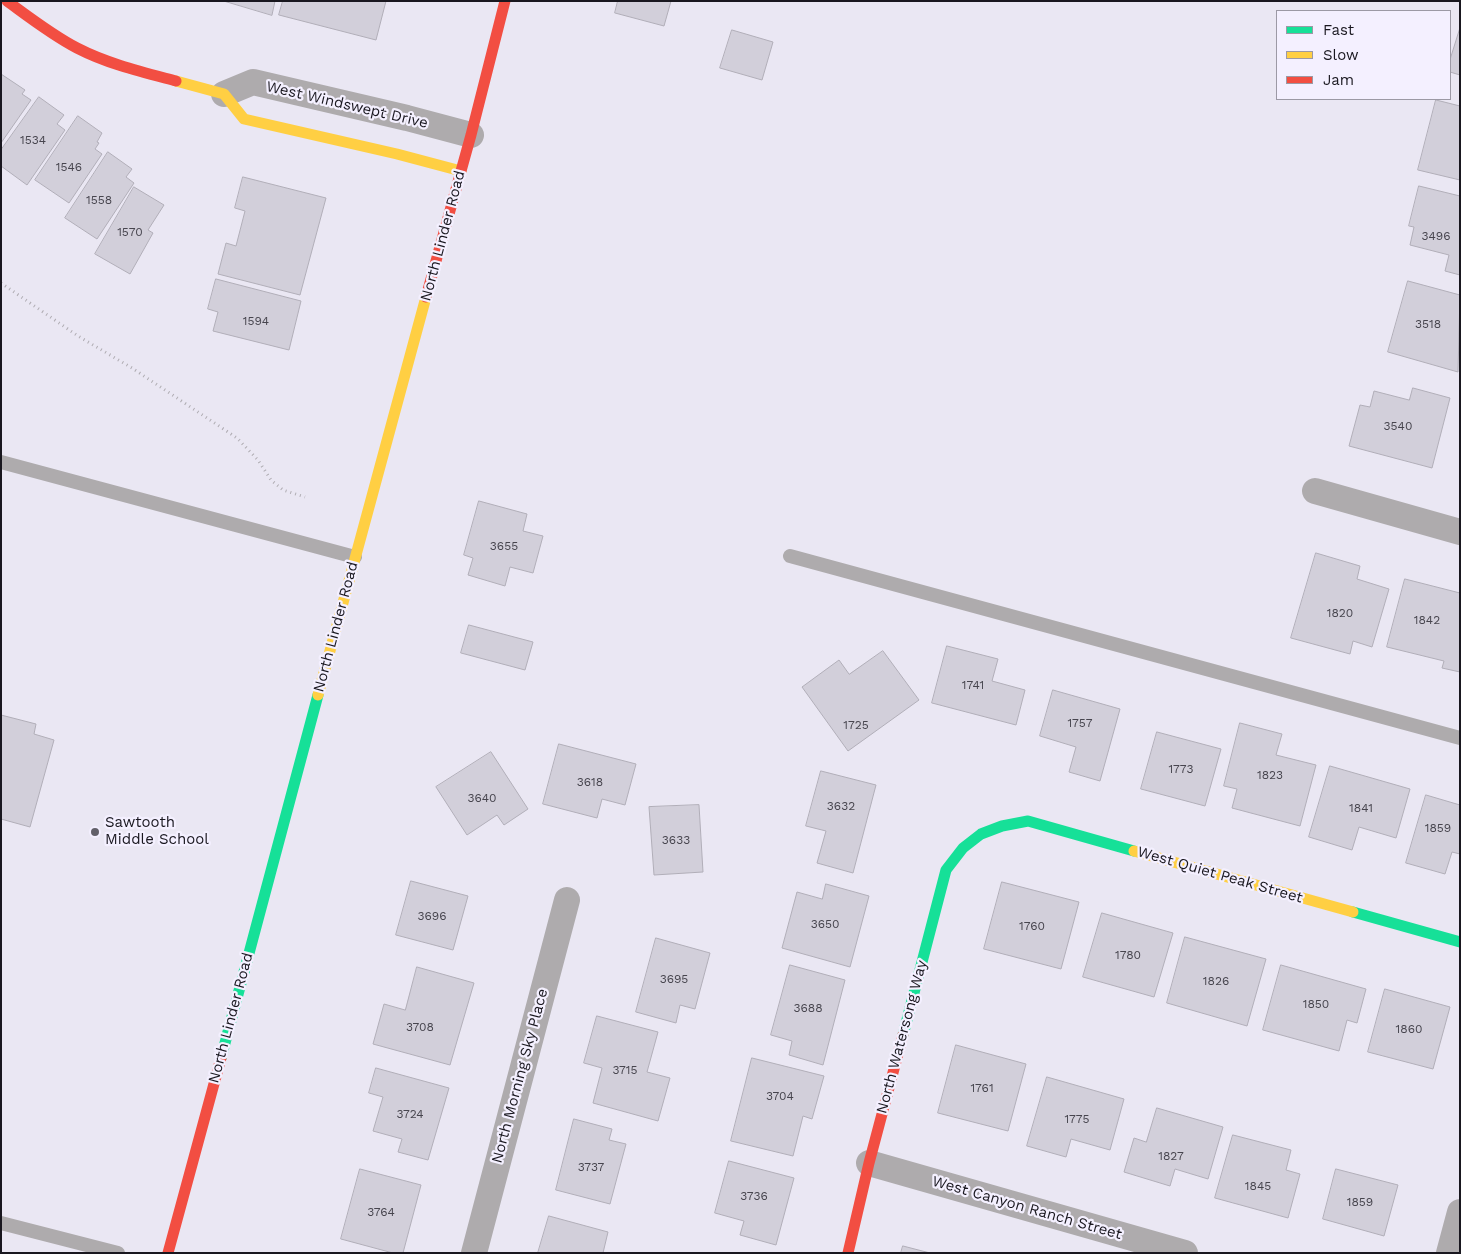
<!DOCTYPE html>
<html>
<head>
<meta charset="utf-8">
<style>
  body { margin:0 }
  #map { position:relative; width:1461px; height:1254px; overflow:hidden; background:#eae7f3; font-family:"Work Sans",sans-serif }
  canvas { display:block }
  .frame { position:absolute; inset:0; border:2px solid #19171f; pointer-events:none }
  .legend { position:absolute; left:1276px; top:10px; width:175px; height:90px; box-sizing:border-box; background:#f4f0ff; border:1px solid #9c99a5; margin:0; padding:6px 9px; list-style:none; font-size:15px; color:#19171f }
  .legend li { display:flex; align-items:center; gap:10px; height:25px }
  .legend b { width:25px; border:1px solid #9c99a5 }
</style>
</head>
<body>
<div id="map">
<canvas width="1461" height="1254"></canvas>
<div class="frame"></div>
<ul class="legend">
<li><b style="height:6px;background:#16e098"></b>Fast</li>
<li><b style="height:6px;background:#ffcf43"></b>Slow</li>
<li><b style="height:6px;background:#f24e42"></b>Jam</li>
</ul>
</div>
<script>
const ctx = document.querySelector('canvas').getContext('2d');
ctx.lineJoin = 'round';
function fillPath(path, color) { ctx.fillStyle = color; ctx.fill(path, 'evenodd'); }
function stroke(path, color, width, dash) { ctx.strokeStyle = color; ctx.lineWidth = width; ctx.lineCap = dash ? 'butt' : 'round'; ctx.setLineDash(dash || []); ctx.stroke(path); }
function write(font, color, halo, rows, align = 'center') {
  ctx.font = font + ' "Work Sans",sans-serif'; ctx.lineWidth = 4.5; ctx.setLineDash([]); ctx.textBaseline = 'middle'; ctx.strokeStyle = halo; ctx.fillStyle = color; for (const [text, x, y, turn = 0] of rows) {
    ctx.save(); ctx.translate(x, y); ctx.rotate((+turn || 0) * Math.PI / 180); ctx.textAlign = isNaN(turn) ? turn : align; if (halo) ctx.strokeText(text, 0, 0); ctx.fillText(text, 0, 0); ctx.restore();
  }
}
const building = new Path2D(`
  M224,1h51l-3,14z
  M283,1h103l-10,39 -97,-25z
  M618,1h53l-7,25 -49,-13z
  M1460,28v47l-10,-3v-12z
  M732,30l41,12 -11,38 -42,-12z
  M1,74l24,16 -3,4 9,6 -30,43z
  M39,97l25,18 -7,9 8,6 -38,55 -26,-19v-16z
  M1436,100l24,6v74l-42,-10z
  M78,116l24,17 -5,9 2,1 -4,6 7,5 -33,49 -34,-23z
  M108,152l24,17 -6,8 8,6 -37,56 -32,-21z
  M243,177l83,21 -26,97 -82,-21 8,-31 10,3 9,-35 -10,-3z
  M1419,186l41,10v79l-15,-4 4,-16 -39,-10 4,-18 -5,-1z
  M134,187l30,18 -16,25 5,3 -23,41 -35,-20z
  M216,279l85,22 -12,49 -76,-19 5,-19 -10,-3z
  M1408,281l52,14 -2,77 -70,-20z
  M1413,388l37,10 -18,70 -83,-22 11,-41 10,2 4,-16 35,9z
  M479,501l48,13 -4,17 20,5 -10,37 -23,-6 -5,19 -37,-11 5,-17 -9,-3z
  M1316,553l44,13 -3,13 32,10 -17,58 -19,-6 -3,13 -59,-16z
  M1405,579l55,14v79l-18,-4 2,-7 -57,-14z
  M469,625l64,17 -8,28 -64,-17z
  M947,646l51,13 -6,22 33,9 -9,35 -84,-22z
  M883,651l36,49 -71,51 -46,-64 37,-27 10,14z
  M1053,690l67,19 -20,72 -31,-9 7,-25 -36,-11z
  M1,715l35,9 -2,10 20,6 -24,87 -29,-8z
  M1240,723l42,11 -6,21 40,10 -16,61 -68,-18 5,-19 -13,-3z
  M1157,732l64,17 -16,57 -64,-17z
  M559,744l77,20 -11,41 -23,-6 -5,19 -54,-14z
  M491,752l37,57 -24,16 -7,-10 -30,20 -31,-48z
  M1330,766l80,23 -14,49 -37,-11 -7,23 -43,-13z
  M821,771l55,14 -23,88 -36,-10 9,-32 -20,-5z
  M1426,795l34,10v49l-8,-2 -7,22 -39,-11z
  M699,805l4,67 -49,3 -5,-68z
  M411,881l57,15 -15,54 -57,-15z
  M1002,882l77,20 -18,67 -77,-20z
  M826,884l43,12 -19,71 -68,-19 15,-56 25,7z
  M1102,913l71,20 -19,64 -71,-20z
  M1185,937l81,22 -19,67 -80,-23z
  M656,938l54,15 -15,56 -15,-4 -4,18 -40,-11z
  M790,965l55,15 -22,85 -34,-10 3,-14 -21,-6z
  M1281,965l85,24 -9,34 -10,-3 -8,31 -76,-21z
  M417,967l57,16 -24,82 -77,-21 11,-40 21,6z
  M1385,989l65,18 -17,62 -65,-17z
  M597,1016l61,16 -11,40 23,6 -12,43 -65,-18 9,-35 -18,-5z
  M956,1045l70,19 -18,67 -70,-18z
  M752,1058l72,18 -12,43 -9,-3 -10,40 -62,-15z
  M376,1068l73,20 -21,72 -30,-8 4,-13 -29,-8 10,-34 -14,-4z
  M1047,1077l77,22 -14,51 -39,-11 -5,18 -39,-11z
  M1157,1108l66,19 -15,52 -33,-10 -5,17 -46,-14 10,-34 12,4z
  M574,1119l38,10 -3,11 17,4 -16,60 -54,-14z
  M1233,1135l58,15 -5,20 14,4 -12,44 -73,-20z
  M729,1161l65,17 -18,67 -36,-10 4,-14 -29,-8z
  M360,1169l61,16 -18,68h-10l-52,-14z
  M1336,1169l62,16 -14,51 -61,-17z
  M549,1216l59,16 -5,21h-65z
  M903,1246l27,7h-29z`);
fillPath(building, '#d2cfda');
stroke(building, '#b1aeb8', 1);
stroke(new Path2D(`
  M1,283l77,53 54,32 105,70 21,22 13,20 12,10 22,7`), '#afacb2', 3, [1, 4]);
stroke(new Path2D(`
  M1,462l354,95
  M790,556l670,182
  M1,1223l117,30`), '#aeabad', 14);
stroke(new Path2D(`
  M224,94l29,-12 154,36 64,17
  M1315,491l145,41
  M869,1163l316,90
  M474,1253l93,-353
  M1449,1253l11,-41`), '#aeabad', 26);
stroke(new Path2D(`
  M1353,912l107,30
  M903,1035l43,-165 17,-22 18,-14 21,-8 26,-5 106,30
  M221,1058l97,-363`), '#16e098', 11);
stroke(new Path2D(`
  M176,81l48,13 20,25 153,35 64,17
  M318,695l108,-398
  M1134,851l219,61`), '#ffcf43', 11);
stroke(new Path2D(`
  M7,1c22,16 45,34 70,47 31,16 65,24 99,33
  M426,297l45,-162 34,-134
  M168,1253l53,-195
  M848,1253l21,-90 34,-128`), '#f24e42', 11);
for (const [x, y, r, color] of [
  [95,832,5,"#626069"]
]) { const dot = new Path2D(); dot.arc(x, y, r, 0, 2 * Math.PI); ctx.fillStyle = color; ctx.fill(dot); stroke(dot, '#f4f0ff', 2); }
write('12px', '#47454e', null, [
  ["1534",33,140],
  ["1546",69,167],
  ["1558",99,200],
  ["1570",130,232],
  ["3496",1436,236],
  ["1594",256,321],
  ["3518",1428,324],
  ["3540",1398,426],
  ["3655",504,546],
  ["1820",1340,613],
  ["1842",1427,620],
  ["1741",973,685],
  ["1757",1080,723],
  ["1725",856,725],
  ["1773",1181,769],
  ["1823",1270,775],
  ["3618",590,782],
  ["3640",482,798],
  ["3632",841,806],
  ["1841",1361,808],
  ["1859",1438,828],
  ["3633",676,840],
  ["3696",432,916],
  ["3650",825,924],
  ["1760",1032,926],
  ["1780",1128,955],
  ["3695",674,979],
  ["1826",1216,981],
  ["1850",1316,1004],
  ["3688",808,1008],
  ["3708",420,1027],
  ["1860",1409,1029],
  ["3715",625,1070],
  ["1761",982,1088],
  ["3704",780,1096],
  ["3724",410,1114],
  ["1775",1077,1119],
  ["1827",1171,1156],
  ["3737",591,1167],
  ["1845",1258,1186],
  ["3736",754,1196],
  ["1859",1360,1202],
  ["3764",381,1212]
]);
write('15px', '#19171f', '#f4f0ff', [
  ["West Windswept Drive",347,105,13],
  ["North Linder Road",443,236,-75],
  ["North Linder Road",336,627,-75],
  ["West Quiet Peak Street",1220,875,16],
  ["North Linder Road",231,1018,-75],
  ["North Watersong Way",902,1037,-75],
  ["North Morning Sky Place",520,1076,-75],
  ["West Canyon Ranch Street",1027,1208,16]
]);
write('15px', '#19171f', '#f4f0ff', [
  ["Sawtooth",105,823],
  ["Middle School",105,840]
], 'left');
</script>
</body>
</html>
